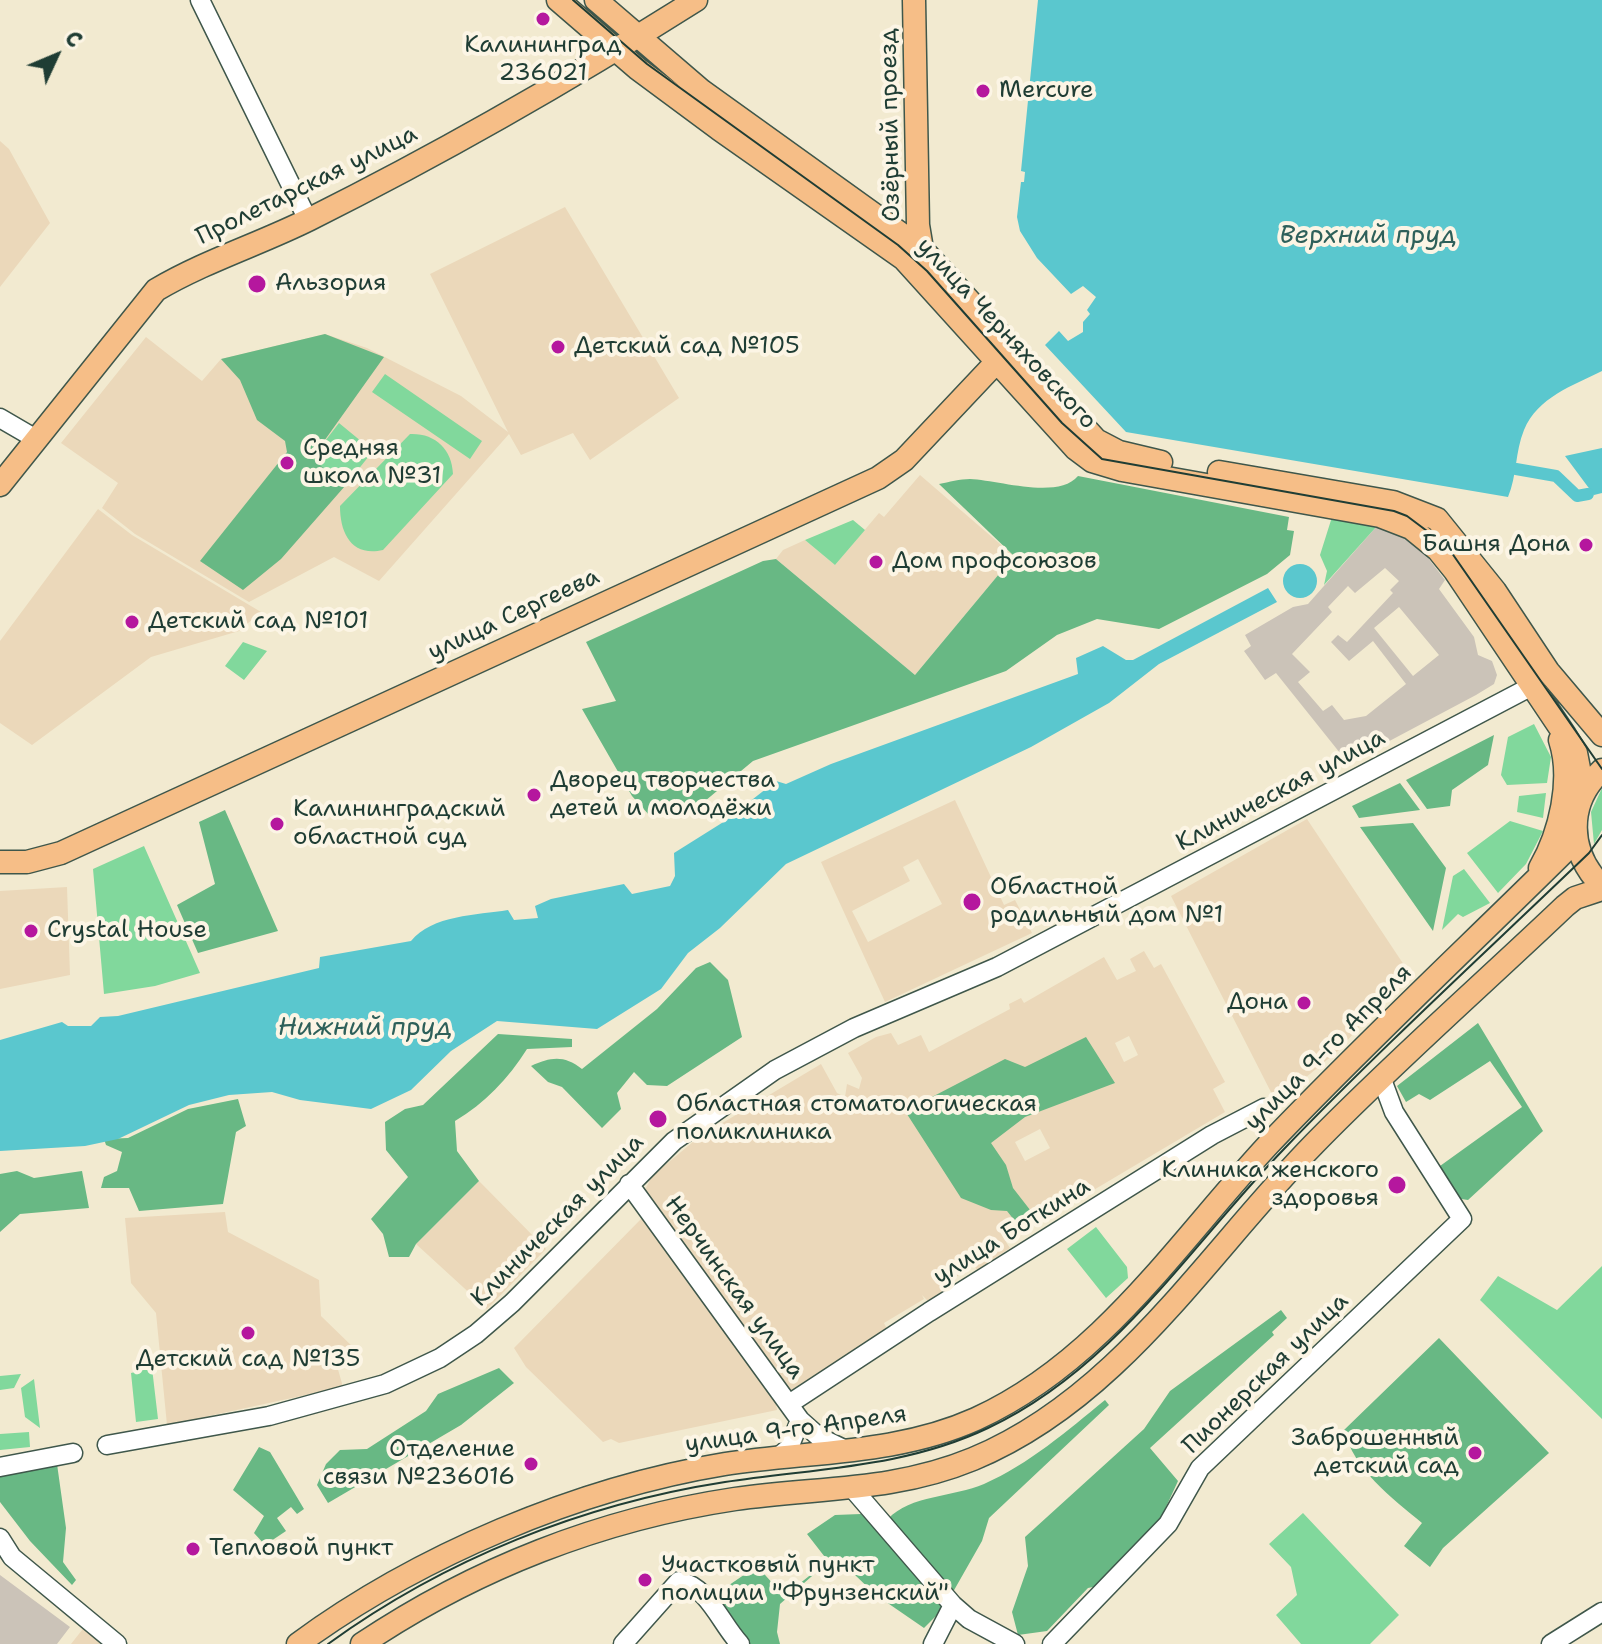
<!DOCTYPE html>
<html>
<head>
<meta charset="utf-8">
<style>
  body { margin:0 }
  #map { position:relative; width:1602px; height:1644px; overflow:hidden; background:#f2ead0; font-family:"Shantell Sans",sans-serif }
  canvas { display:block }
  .north { position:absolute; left:16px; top:16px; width:80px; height:80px; -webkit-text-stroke:6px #fcf5e5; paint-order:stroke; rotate:46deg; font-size:22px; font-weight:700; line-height:32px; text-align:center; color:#1f3d34 }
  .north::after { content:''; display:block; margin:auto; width:28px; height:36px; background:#1f3d34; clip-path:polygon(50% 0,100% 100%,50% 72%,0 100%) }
</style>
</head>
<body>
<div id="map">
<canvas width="1602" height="1644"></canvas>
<div class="north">С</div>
</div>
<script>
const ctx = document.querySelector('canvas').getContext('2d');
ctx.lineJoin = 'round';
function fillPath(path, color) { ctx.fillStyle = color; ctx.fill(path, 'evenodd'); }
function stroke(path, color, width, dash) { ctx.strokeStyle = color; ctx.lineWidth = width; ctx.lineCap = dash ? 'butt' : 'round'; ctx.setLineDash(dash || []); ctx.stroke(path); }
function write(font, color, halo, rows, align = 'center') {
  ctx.font = font + ' "Shantell Sans",sans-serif'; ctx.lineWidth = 8; ctx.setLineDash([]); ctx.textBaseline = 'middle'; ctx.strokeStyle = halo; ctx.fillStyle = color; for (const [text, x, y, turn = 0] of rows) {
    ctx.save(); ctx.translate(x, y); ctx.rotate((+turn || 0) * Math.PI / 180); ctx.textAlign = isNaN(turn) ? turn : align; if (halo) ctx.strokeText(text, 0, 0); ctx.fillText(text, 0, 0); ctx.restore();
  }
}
fillPath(new Path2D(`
  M0,141l9,8 41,74 -50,64z
  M565,207l114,191 -89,62 -17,-27 -52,22 -12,-21 -130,147 -45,-24 -85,45 -114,-68 -33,-26 16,-25 -57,-40 85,-106 56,44 19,-22 104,-25 42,14 94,48 47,36 -78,-158z
  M920,475l94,81 -99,119 -139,-116 7,-9 22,-10 30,25 44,-52 5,4z
  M98,509l34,26 129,77 -22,19 -88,26 -119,88 -32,-22v-82z
  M955,800l49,105 11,-5 17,33 -147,69 -64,-140zM918,859l24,45 -74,38 -16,-31 58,-30 -7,-14z
  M1307,819l101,152 -69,79 -63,52 -105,-206z
  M67,887l3,88 -70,14v-98z
  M1144,951l10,17 7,-4 64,118 -12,7 12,23 -219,130 4,6 -33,22 -3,-5 -27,18 3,5 -21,14 -7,-7 2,4 -40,24 3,6 -97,65 -146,-202 8,-16 47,-39 122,-73 16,29 8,4 2,-13 12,5 3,-11 -14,-25 28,-16 15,-4 7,12 23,-10 8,17 81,-43 -1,-5 12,-6 3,5 80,-46 13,23 19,-9 -6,-12zM1129,1036l9,19 -14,7 -9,-19zM1040,1129l10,19 -25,13 -10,-19z
  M479,1181l67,68 -59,60 -71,-65z
  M225,1212l3,20 91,48 2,36 34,33 -18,17 6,21 -176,38 -11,-112 -25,-30 -6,-65z
  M642,1218l133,178 2,14 -158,33 -8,-4 -8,3 -77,-75 -12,-19z
  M86,1625l24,19h-39z`), '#ebd8ba');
fillPath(new Path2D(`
  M1377,526l25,9 23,19 20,26 -6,9 35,48 4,18 14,6 5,14 -3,9 -18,11 -128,68 -72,-90 -11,7 -21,-29 7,-5 -6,-11 48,-28 15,-3zM1385,568l14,13 -9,9 3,3 -46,49 -9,-7 -7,7 18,19 24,-20 33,43 -40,32 -22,4 -12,-15 -9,6 -25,-29 12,-10 -18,-18 40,-42 -4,-5 20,-21 7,7zM1399,607l40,48 -26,21 -39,-48z
  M0,1575l70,52 -13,17h-57z`), '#cbc3b8');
fillPath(new Path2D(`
  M385,374l97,67 -12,18 -98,-67z
  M339,423l34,28 -28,35 -33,-28z
  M410,434c25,-1 42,15 43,40l-70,76c-31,7 -43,-16 -43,-44z
  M1332,517l45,9 -53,59 3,-14 -7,-16z
  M853,520l12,10 -30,35 -30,-25z
  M243,642l24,9 -23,29 -19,-14z
  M1534,724l17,33 -4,26 -40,2 -6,-10 7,-38z
  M1602,788v42l-8,14 -3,-32z
  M1546,793l-3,25 -26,-6 2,-16z
  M1510,821l33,10 -17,33 -28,29 -31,-40z
  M144,846l56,127 -45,13 -51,8 -11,-125z
  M1464,869l26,34 -27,14 -5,-3 -16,16 11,-54z
  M1096,1227l31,40 1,11 -22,20 -39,-49z
  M1602,1266v153l-122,-119 18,-24 59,34z
  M152,1368l6,51 -22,3 -5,-49z
  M21,1374l-7,14 -14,2v-14z
  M34,1379l6,49 -15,-11 -4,-29z
  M29,1432l1,15 -30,3v-16z
  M1303,1513l96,102 -29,29h-69l-25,-29 21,-20 -6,-28 -22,-23z`), '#81d89c');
fillPath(new Path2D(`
  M325,334l59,23 -72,101 33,28 -64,73 -38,31 -43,-29 87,-109 -2,-11 -28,-21 -17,-40 -19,-21z
  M1078,476l211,41 -2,13 7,1 -4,24 -23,19 -108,55 -62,-10 -40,16 -51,36 -253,90 -48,40 -55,15 -18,-20 -50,-87 34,-8 -30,-59 177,-81 13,-2 139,116 99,-119 -75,-72c10,-2 21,-5 31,-5 28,1 88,21 108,-3z
  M1494,735l-6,30 -36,25 -2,16 -23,3 -21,-29z
  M1400,783l20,27 -61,8 -7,-12z
  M225,810l53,121 -80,22 -21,-48 38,-21 -16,-62z
  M1413,823l33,45 -13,63 -73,-104z
  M710,962l18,18 14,57 -75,49 -20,-1 -13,-13 -17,21 4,16 -19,19 -40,-41 -14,-5 -17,-16c20,-9 33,-11 51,3l75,-60 39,-41z
  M1478,1023l65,108 -75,69 -13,-2 -15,-32 82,-59 -32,-46 -60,39 -11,-6 -13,8 -9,-16z
  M498,1034l74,5v8l-45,2c-19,30 -42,54 -72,72l2,30 22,30 -63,63 -7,13h-20l-6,-23 -12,-15 37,-42 -22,-27 -1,-28 20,-13 18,-4z
  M1086,1037l29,46 -90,34 -34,26 15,22 7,23 21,27 -15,11 -12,-15 -16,-1 -30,-12 -56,-87 100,-52 20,8z
  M238,1099l8,27 -10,6 -13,72 -84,7 -10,-23h-28l3,-11 13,-6 5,-19 -16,-7 -2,-6 24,-1 60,-29z
  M17,1171l17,7 48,-7 7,37 -69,6 -20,18v-58z
  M1281,1310l6,8 -15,14 2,3 -124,113 28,33 -17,37 -18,25 -40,42 -15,3 -41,43 -29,4 -6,-23 16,-46 -3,-29 119,-108 26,-38z
  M1439,1338l110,115 -106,95 -13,19 -26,-21 18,-23c-31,-26 -68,-53 -78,-93z
  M499,1368l15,15 -53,42 -133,78 -11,-18 9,-21 14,-14 27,-1 59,-38 12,-17z
  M1105,1400l4,5 -120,113 -7,23 -29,51 -65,-73c22,-24 66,-22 96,-35 45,-20 83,-53 121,-84z
  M259,1447l11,5 34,57 -7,5 -6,-7 -14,11 9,13 -21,14 -11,-12 10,-17 -31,-26z
  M57,1464l9,64 -3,34 13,18 -4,5 -42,-44 -30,-39v-26z
  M861,1514l85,92 -22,22 -48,-33 -41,-39 -55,48 -3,28 3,12h-31l-36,-48 44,-30 27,30 44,-35 -21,-27 28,-19z`), '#68b884');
fillPath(new Path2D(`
  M1038,0h564v371c-30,15 -64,26 -78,59 -9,22 -7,46 -16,67l-382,-65 -81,-87 14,-14 9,10 15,-9v-10l7,-8 -3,-4 9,-13 -13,-11 -12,8 -34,-36 -17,-27 -3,-14 4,-35h3l1,-10 -4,-1z
  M1602,448v45l-8,2 -29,-39z
  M1283 581a17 17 0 1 1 34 0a17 17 0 1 1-34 0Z
  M1268,588l9,14 -118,62 -50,39 -78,44 -245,117 -66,64 -32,25 -27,36 -64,40 -100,-8 -46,30 -40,39 -40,19 -71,-9 -28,-8 -43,3 -40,10 -71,34 -33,7 -85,5v-111l62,-18 6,4h23l9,-9 18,-1 201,-48 1,-11 91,-16c21,-26 66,-26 97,-31l6,10 24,-2 -3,-12 16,-7 73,-15 8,10 38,-8 5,-10 -1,-23 51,-32 51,-40 10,3 45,-20 247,-90 -2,-16 27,-12 23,14h7z`), '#5ac7ce');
stroke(new Path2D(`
  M1516,469l40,7 21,20 11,-2`), '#5ac7ce', 12);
const minor = new Path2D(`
  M200,0l108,220
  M0,418l36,21
  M629,1184l171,236 19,17 29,14
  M789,1404l140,-92 283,-177 52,-27
  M107,1445l162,-29 116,-32 55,-26 36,-24 36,-31 162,-162 101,-71 79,-42 143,-61 535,-281
  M777,1458l12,-10 11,-28
  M0,1467l73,-14
  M853,1489l100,116 16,14 46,25
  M0,1538l12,19 105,87
  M623,1644l56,-63c29,5 42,43 61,63
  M933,1644l20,-39
  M1052,1644l116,-120 32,-56 262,-249 -68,-107 -13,-35
  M1551,1644l51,-32`);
const major = new Path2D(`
  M558,0l80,69 81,60 185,130 172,190 16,12 30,9 258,46 31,12 27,22 17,21 110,164 11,18 7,36
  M596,0l106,91 220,158 174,191 23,12 42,10
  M914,0l4,225 4,24
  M1219,472l174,30 44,17 58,72 53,80 54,64
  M0,485l156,-195c49,-29 104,-46 154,-71 132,-66 261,-140 386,-219
  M1602,770c-36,33 -34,83 0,116
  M0,862h27l34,-9 817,-375 26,-18 100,-106
  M1540,868c20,-35 33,-88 20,-128
  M298,1644c120,-88 280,-156 427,-180 84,-13 171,-9 251,-45 125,-57 201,-176 292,-274 96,-101 199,-197 298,-295l10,-15
  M362,1644c112,-75 239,-125 373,-145 83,-12 158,-7 238,-40 147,-61 234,-206 342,-316 80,-82 167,-158 250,-237l10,-8 27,-9`);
stroke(minor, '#3f574b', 21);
stroke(major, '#3f574b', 25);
stroke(minor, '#fff', 18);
stroke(major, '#f6be87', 22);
stroke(new Path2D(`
  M573,0l74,64 251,181 29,26 135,152 40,36 292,52 13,5 40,30 155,223
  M328,1644c117,-85 255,-140 397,-162 91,-14 179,-14 263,-54 126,-59 202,-182 296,-279 98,-102 203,-198 305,-296l13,-18`), '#1f3d34', 2);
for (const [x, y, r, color] of [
  [543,19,8,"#b5179e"],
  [983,91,8,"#b5179e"],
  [257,284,10,"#b5179e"],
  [558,347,8,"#b5179e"],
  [287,463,8,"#b5179e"],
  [1586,545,8,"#b5179e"],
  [876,562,8,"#b5179e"],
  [132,622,8,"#b5179e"],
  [534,795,8,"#b5179e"],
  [277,824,8,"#b5179e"],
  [972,902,10,"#b5179e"],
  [31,931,8,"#b5179e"],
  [1304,1003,8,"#b5179e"],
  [658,1119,10,"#b5179e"],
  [1397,1185,10,"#b5179e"],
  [248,1333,8,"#b5179e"],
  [1475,1453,8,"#b5179e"],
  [531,1464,8,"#b5179e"],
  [193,1549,8,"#b5179e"],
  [645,1580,8,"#b5179e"]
]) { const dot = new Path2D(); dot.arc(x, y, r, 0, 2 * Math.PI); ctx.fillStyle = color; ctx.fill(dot); stroke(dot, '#fcf5e5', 3); }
write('24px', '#1f3d34', '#fcf5e5', [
  ["Калининград",543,46,"center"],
  ["236021",543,74,"center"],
  ["Mercure",999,91],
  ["Альзория",275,284],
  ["Детский сад №105",574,347],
  ["Средняя",303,449],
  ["школа №31",303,477],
  ["Башня Дона",1570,545,"right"],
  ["Дом профсоюзов",892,562],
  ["Детский сад №101",148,622],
  ["Дворец творчества",550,781],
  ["детей и молодёжи",550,809],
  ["Калининградский",293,810],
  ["областной суд",293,838],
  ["Областной",990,888],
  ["родильный дом №1",990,916],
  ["Crystal House",47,931],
  ["Дона",1288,1003,"right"],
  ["Областная стоматологическая",676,1105],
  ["поликлиника",676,1133],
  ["Клиника женского",1379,1171,"right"],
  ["здоровья",1379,1199,"right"],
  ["Детский сад №135",248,1360,"center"],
  ["Заброшенный",1459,1439,"right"],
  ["детский сад",1459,1467,"right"],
  ["Отделение",515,1450,"right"],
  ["связи №236016",515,1478,"right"],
  ["Тепловой пункт",209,1549],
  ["Участковый пункт",661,1566],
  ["полиции \"Фрунзенский\"",661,1594]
], 'left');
write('24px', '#1f3d34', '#fcf5e5', [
  ["Озёрный проезд",891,125,-91],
  ["Пролетарская улица",307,186,-26],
  ["улица Черняховского",1006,334,47],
  ["улица Сергеева",514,615,-25],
  ["Клиническая улица",1281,791,-28],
  ["улица 9-го Апреля",1329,1048,-45],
  ["Клиническая улица",558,1221,-45],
  ["улица Боткина",1012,1232,-32],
  ["Нерчинская улица",734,1288,54],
  ["Пионерская улица",1266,1374,-44],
  ["улица 9-го Апреля",796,1430,-8]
]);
write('italic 26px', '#2e605a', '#fcf5e5', [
  ["Верхний пруд",1368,236],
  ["Нижний пруд",365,1028]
]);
</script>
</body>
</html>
